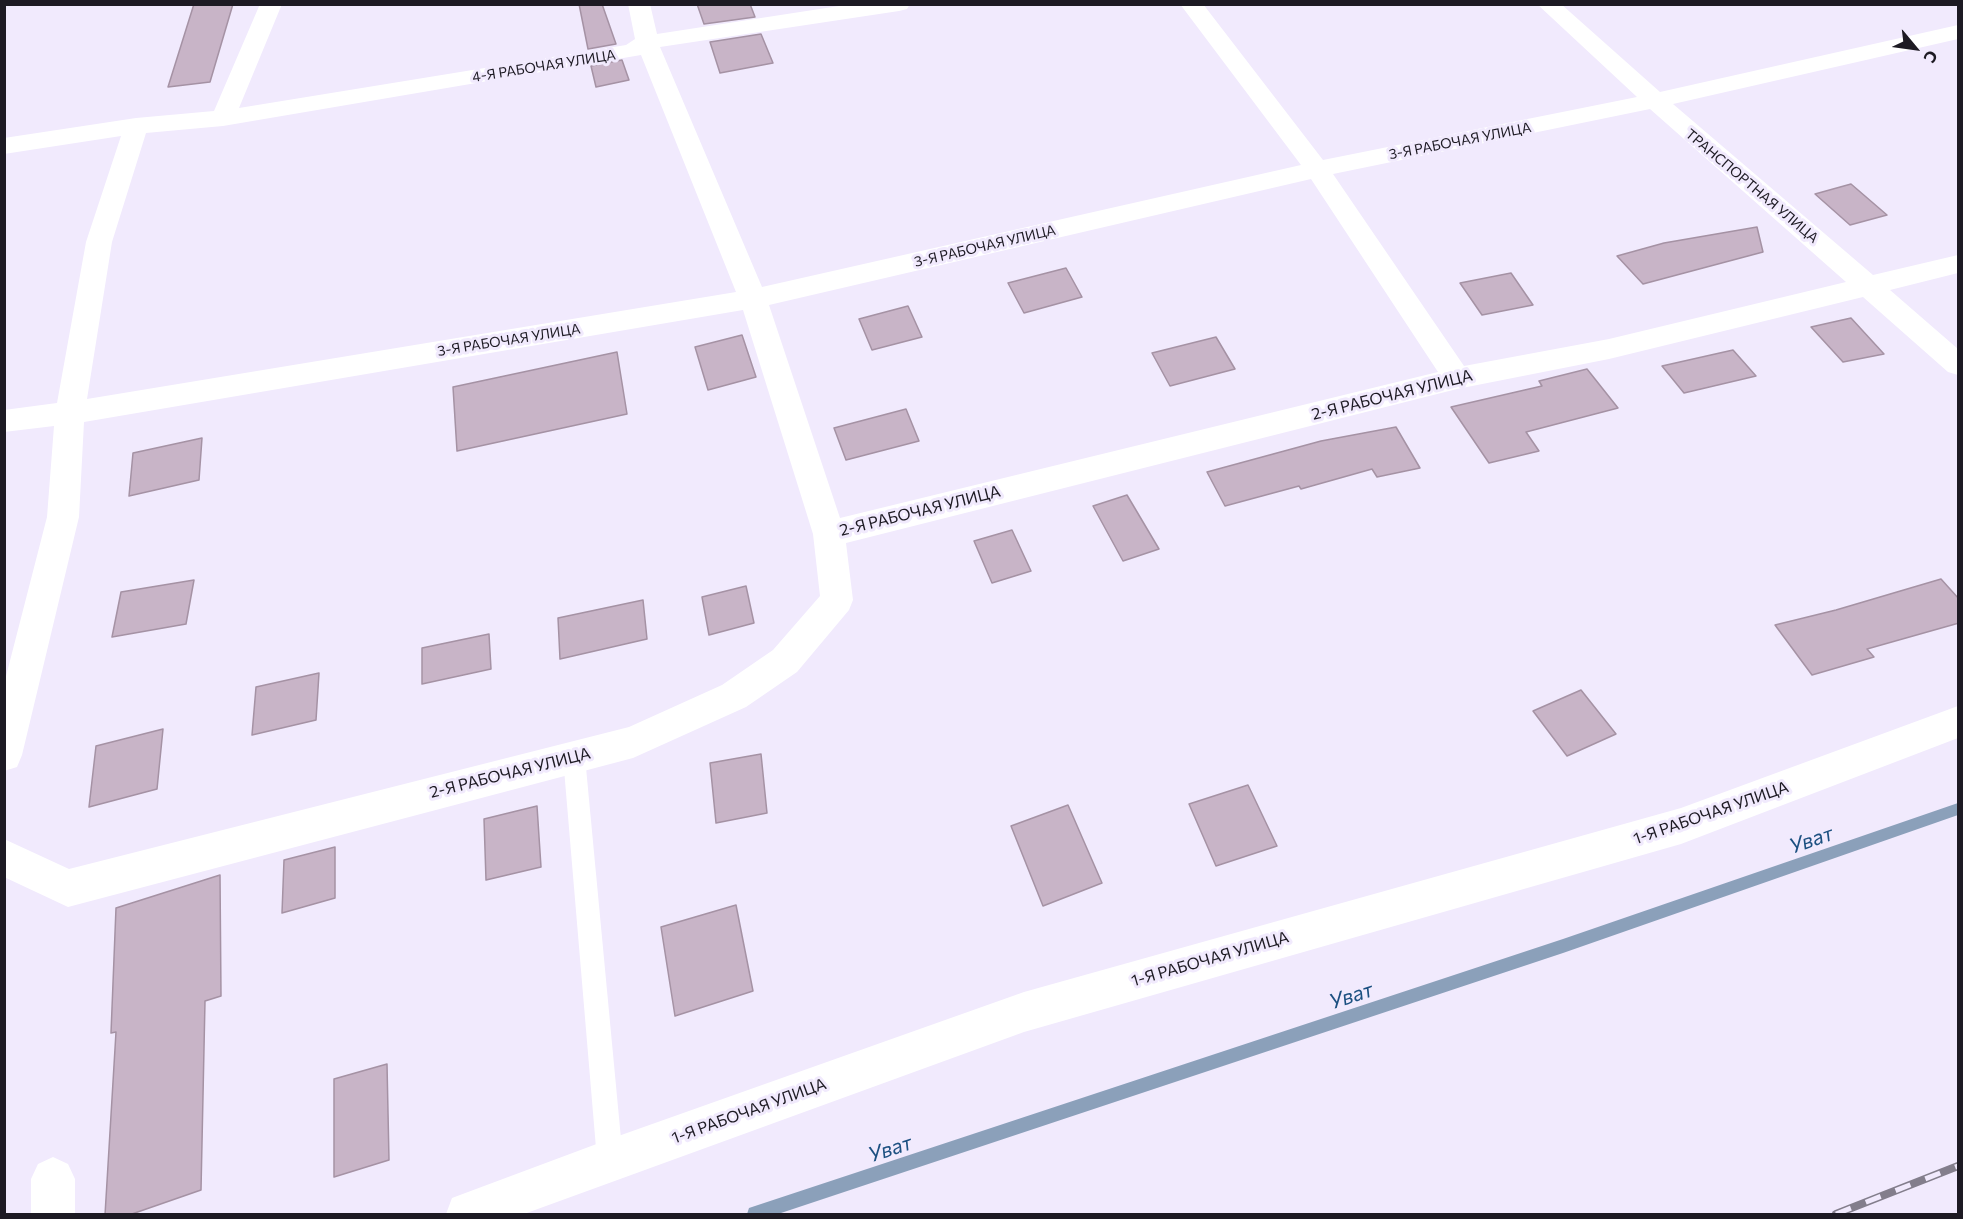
<!DOCTYPE html>
<html>
<head>
<meta charset="utf-8">
<style>
  body { margin:0 }
  #map { position:relative; width:1963px; height:1219px; overflow:hidden; background:#f1eafd; font-family:Commissioner,sans-serif }
  canvas { display:block }
  .frame { position:absolute; inset:0; border:6px solid #1d1a23; pointer-events:none }
  .north { position:absolute; left:1885px; top:18px; width:60px; height:60px; -webkit-text-stroke:4px #f1eafd; paint-order:stroke; rotate:119deg; font-size:16px; font-weight:700; line-height:24px; text-align:center; color:#1d1a23 }
  .north::after { content:''; display:block; margin:auto; width:21px; height:27px; background:#1d1a23; clip-path:polygon(50% 0,100% 100%,50% 72%,0 100%) }
</style>
</head>
<body>
<div id="map">
<canvas width="1963" height="1219"></canvas>
<div class="frame"></div>
<div class="north">С</div>
</div>
<script>
const ctx = document.querySelector('canvas').getContext('2d');
ctx.lineJoin = 'round';
function fillPath(path, color) { ctx.fillStyle = color; ctx.fill(path, 'evenodd'); }
function stroke(path, color, width, dash) { ctx.strokeStyle = color; ctx.lineWidth = width; ctx.lineCap = dash ? 'butt' : 'round'; ctx.setLineDash(dash || []); ctx.stroke(path); }
function write(font, color, halo, rows, align = 'center') {
  ctx.font = font + ' Commissioner,sans-serif'; ctx.lineWidth = 6; ctx.setLineDash([]); ctx.textBaseline = 'middle'; ctx.strokeStyle = halo; ctx.fillStyle = color; for (const [text, x, y, turn = 0] of rows) {
    ctx.save(); ctx.translate(x, y); ctx.rotate((+turn || 0) * Math.PI / 180); ctx.textAlign = isNaN(turn) ? turn : align; if (halo) ctx.strokeText(text, 0, 0); ctx.fillText(text, 0, 0); ctx.restore();
  }
}
fillPath(new Path2D(`
  M1958,803v12l-395,138 -785,261h-31l2,-6 6,-2 808,-267z`), '#8ba0ba');
const building = new Path2D(`
  M194,4h39l-23,78 -42,5z
  M579,4h23l14,40 -28,5z
  M697,4h53l5,13 -51,7z
  M761,34l12,29 -53,10 -10,-31z
  M622,60l7,20 -33,7 -5,-21z
  M1851,184l36,31 -37,10 -35,-31z
  M1757,227l6,25 -120,32 -26,-28 47,-13z
  M1066,268l16,29 -58,16 -16,-30z
  M1511,273l22,32 -51,10 -22,-32z
  M908,306l14,31 -50,13 -13,-31z
  M1851,318l33,36 -41,8 -32,-35z
  M742,335l14,42 -48,13 -13,-43z
  M1216,337l19,32 -65,17 -18,-33z
  M1733,350l23,26 -72,17 -22,-27z
  M617,352l10,62 -170,37 -4,-64z
  M1587,369l31,39 -92,24 13,19 -50,12 -38,-56 91,-21 -3,-5z
  M906,409l13,32 -73,19 -12,-32z
  M1396,427l24,41 -43,9 -5,-8 -71,20 -2,-3 -74,20 -18,-34 114,-31z
  M202,438l-3,42 -70,16 4,-43z
  M1127,495l32,54 -36,12 -30,-55z
  M1012,530l19,41 -39,12 -18,-42z
  M1941,579l18,20v24l-92,26 7,8 -62,18 -37,-50 61,-15z
  M194,580l-8,44 -74,13 9,-45z
  M746,586l8,37 -45,12 -7,-38z
  M643,600l4,39 -87,20 -2,-41z
  M489,634l2,35 -69,15v-36z
  M319,673l-3,47 -64,15 4,-48z
  M1581,690l35,44 -49,22 -34,-45z
  M163,729l-6,60 -68,18 7,-61z
  M761,754l6,59 -51,10 -6,-60z
  M1248,785l29,61 -61,20 -27,-62z
  M1068,805l34,78 -59,23 -32,-80z
  M537,806l4,61 -55,13 -2,-61z
  M335,847v51l-53,15 2,-53z
  M220,875l1,121 -16,5 -4,189 -72,25h-24l11,-183 -5,1 5,-125z
  M736,905l17,86 -78,25 -14,-89z
  M387,1064l2,96 -55,17v-98z`);
fillPath(building, '#c8b4c7');
stroke(building, '#a592a4', 1.5);
fillPath(new Path2D(`
  M574,747l7,3 4,7 38,403 -4,9 -9,4 -9,-4 -4,-9 -34,-403 4,-7z`), '#fff');
fillPath(new Path2D(`
  M260,4h22l-43,104 387,-63 9,-6 -7,-35h22l7,30 195,-30h58l-3,5 -8,2 -239,36 102,240 539,-122 -121,-161h23l120,156 314,-63 -100,-93h24l99,88 298,-67v14l-285,65 200,171 85,-20v18l-68,17 68,59v26l-10,-3 -85,-75 -254,62 -152,30 -611,154 7,57 -4,10 -52,62 -51,35 -113,51 -565,149 -64,-30v-38l65,30 560,-142 93,-42 51,-35 47,-54 -7,-62 -70,-224 -659,112 -5,95 -57,238 -5,12 -13,4v-87l43,-167 7,-91 -50,6v-22l53,-7 29,-161 35,-106 -117,18v-16l132,-20 78,-7zM641,55l95,237 -649,107 25,-157 34,-109 77,-7zM1650,109l196,173 -237,57 -145,27 -131,-192zM1311,179l127,193 -598,146 -71,-213z
  M1958,706v32l-277,106 -657,188 -500,182h-78l6,-16 16,-6 142,-53 414,-147 657,-184z
  M53,1157l15,7 7,15v35h-44v-35l7,-15z`), '#fff');
const rail = new Path2D(`
  M1836,1214l122,-48`);
stroke(rail, '#837e8c', 8);
stroke(rail, '#f1eafd', 5, [16]);
write('14px', '#1d1a23', '#f1eafd', [
  ["4-Я РАБОЧАЯ УЛИЦА",544,66,-9],
  ["3-Я РАБОЧАЯ УЛИЦА",1460,141,-11],
  ["ТРАНСПОРТНАЯ УЛИЦА",1752,186,40],
  ["3-Я РАБОЧАЯ УЛИЦА",985,246,-13],
  ["3-Я РАБОЧАЯ УЛИЦА",509,340,-9]
]);
write('16px', '#1d1a23', '#f1eafd', [
  ["2-Я РАБОЧАЯ УЛИЦА",1392,395,-14],
  ["2-Я РАБОЧАЯ УЛИЦА",920,511,-14],
  ["2-Я РАБОЧАЯ УЛИЦА",510,773,-14],
  ["1-Я РАБОЧАЯ УЛИЦА",1711,813,-19],
  ["1-Я РАБОЧАЯ УЛИЦА",1210,959,-16],
  ["1-Я РАБОЧАЯ УЛИЦА",749,1111,-20]
]);
write('italic 21px', '#1c5081', '#f1eafd', [
  ["Уват",1811,840,-19],
  ["Уват",1351,996,-18],
  ["Уват",890,1149,-18]
]);
</script>
</body>
</html>
